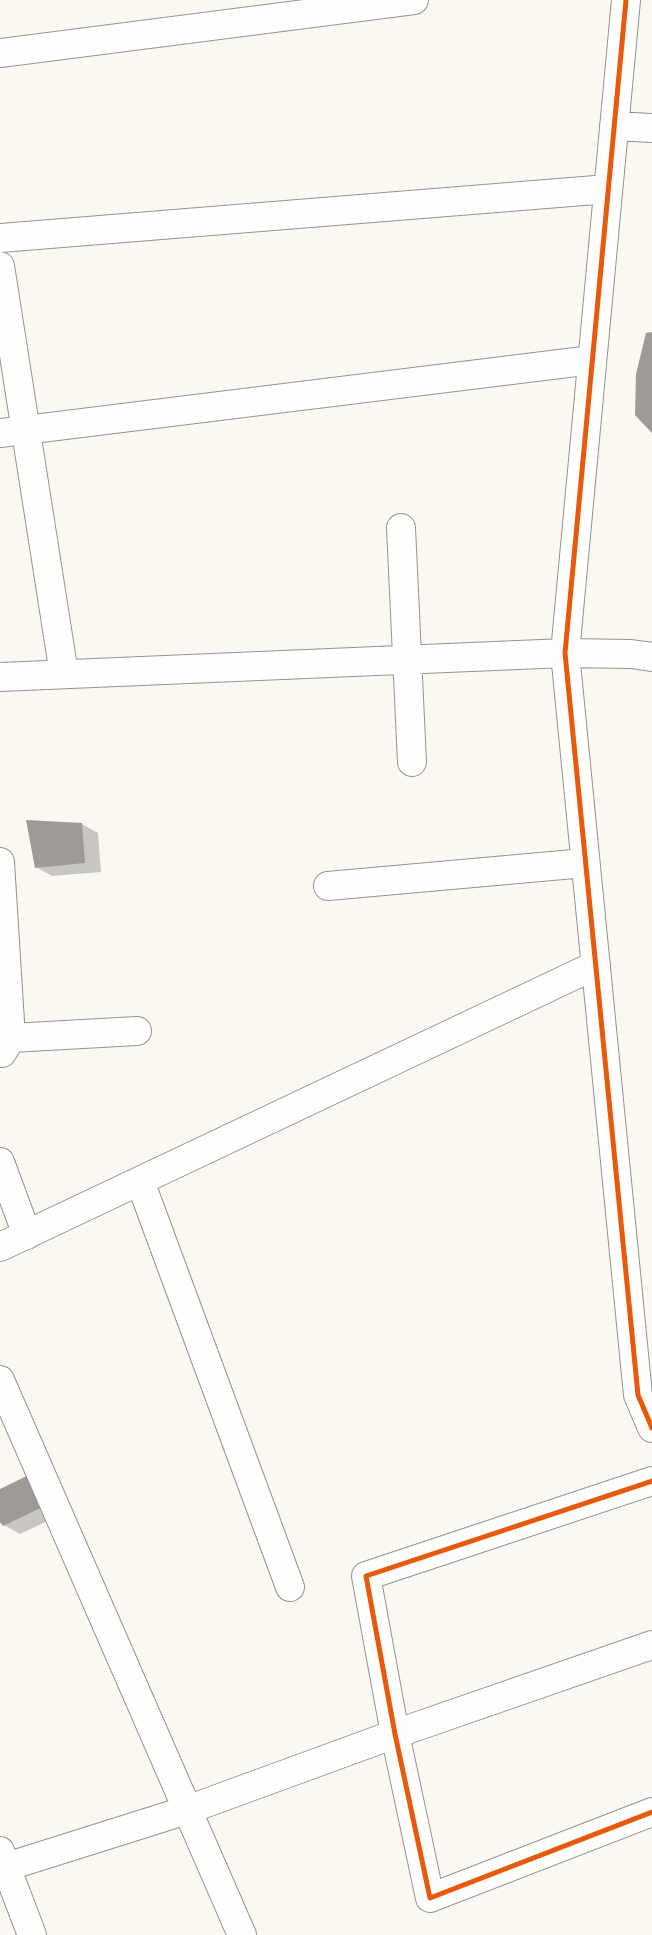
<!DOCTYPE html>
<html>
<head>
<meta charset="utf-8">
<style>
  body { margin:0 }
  canvas { display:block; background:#faf8f1 }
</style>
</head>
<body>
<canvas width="652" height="1935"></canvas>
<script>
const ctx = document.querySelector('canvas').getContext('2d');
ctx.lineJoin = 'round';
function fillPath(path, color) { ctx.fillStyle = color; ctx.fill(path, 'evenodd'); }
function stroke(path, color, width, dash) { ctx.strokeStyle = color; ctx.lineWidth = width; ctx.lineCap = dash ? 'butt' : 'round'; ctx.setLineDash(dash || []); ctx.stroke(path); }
fillPath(new Path2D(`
  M82,824l16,9 3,39 -49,4 -16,-9z
  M0,1490l65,23 -45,21 -16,-9 -4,-5z`), '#0003');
fillPath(new Path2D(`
  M652,332v101l-17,-18 1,-41 10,-41z
  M26,820l56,3 3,40 -50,5z
  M35,1472l14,32 -46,22 -3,-4v-33z`), '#9d9a97');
const minor = new Path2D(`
  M626,0l-61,653 73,742 14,33
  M0,53l414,-53
  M614,126l38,2
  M0,238l608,-49
  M0,266l64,408
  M0,433l592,-73
  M401,528l11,234
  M0,677l565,-24 66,1 21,3
  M0,862l11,176 -11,1
  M328,886l257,-23
  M2,1053l9,-15 126,-7
  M0,1162l27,73
  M140,1181l150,406
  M0,1247l596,-282
  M0,1380l242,555
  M652,1481l-286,95 29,158 35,164 222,-86
  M0,1851l32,84
  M6,1867l181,-57 208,-76 257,-89`);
stroke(minor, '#949390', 30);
stroke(minor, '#fefefd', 28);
stroke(new Path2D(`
  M626,0l-61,653 73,742 14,33
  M652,1481l-286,95 29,158 35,164 222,-86`), '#e8590c', 5);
</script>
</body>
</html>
